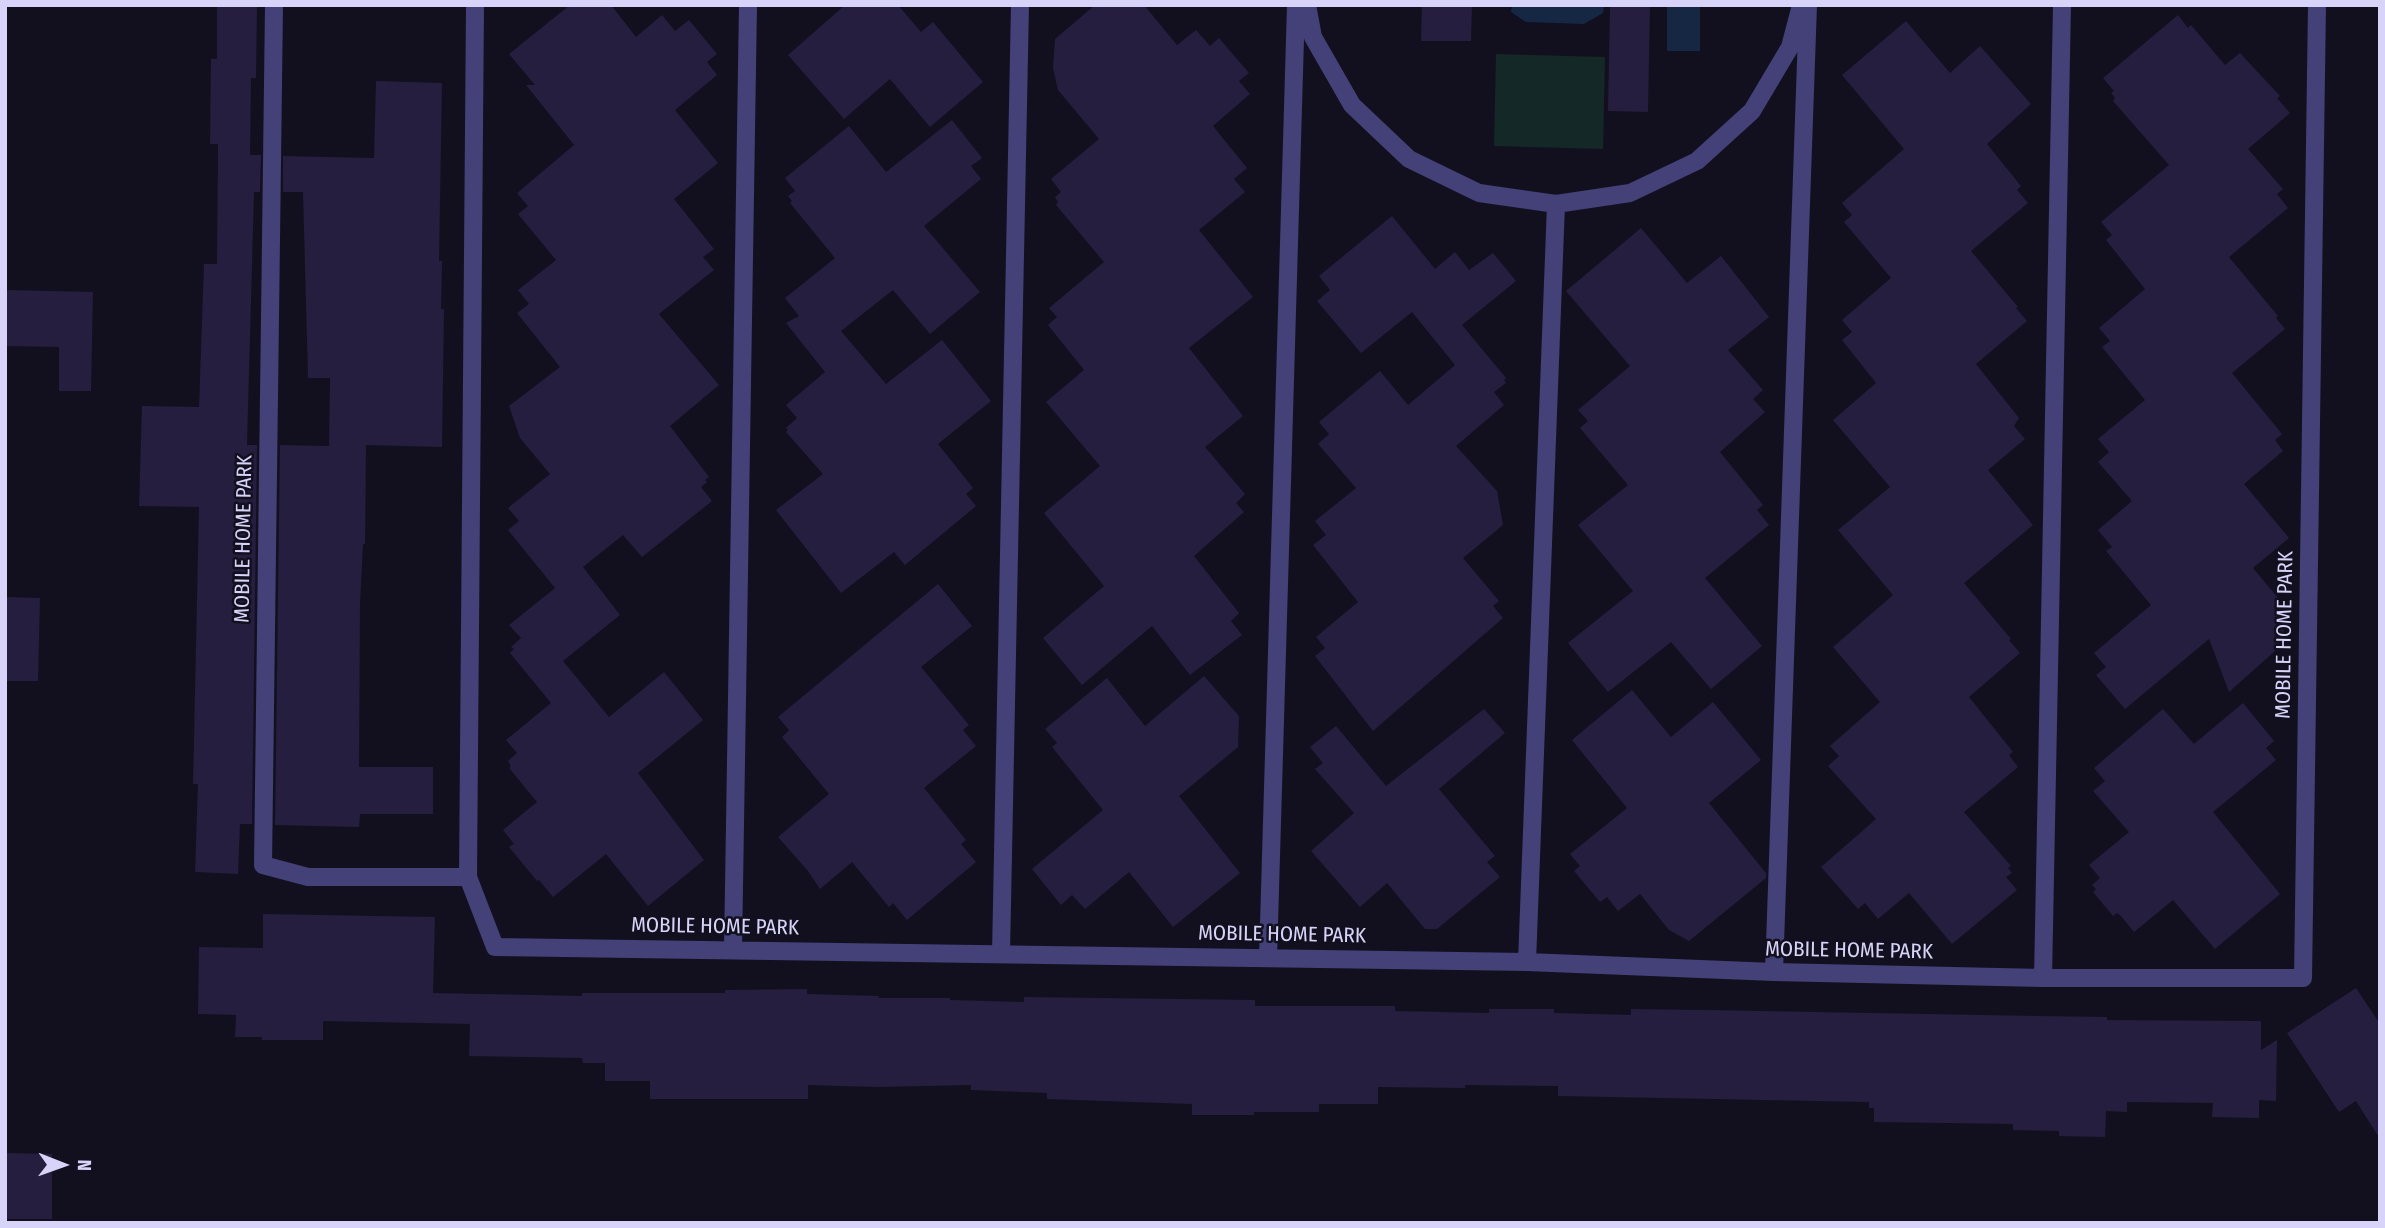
<!DOCTYPE html>
<html>
<head>
<meta charset="utf-8">
<style>
  body { margin:0 }
  #map { position:relative; width:2385px; height:1228px; overflow:hidden; background:#12101f; font-family:"Fira Sans Condensed",sans-serif }
  canvas { display:block }
  .frame { position:absolute; inset:0; border:7px solid #d8d4f9; pointer-events:none }
  .north { position:absolute; left:28px; top:1130px; width:70px; height:70px; -webkit-text-stroke:5px #12101f; paint-order:stroke; rotate:91deg; font-size:19px; font-weight:700; line-height:28px; text-align:center; color:#d8d4f9 }
  .north::after { content:''; display:block; margin:auto; width:24px; height:32px; background:#d8d4f9; clip-path:polygon(50% 0,100% 100%,50% 72%,0 100%) }
</style>
</head>
<body>
<div id="map">
<canvas width="2385" height="1228"></canvas>
<div class="frame"></div>
<div class="north">N</div>
</div>
<script>
const ctx = document.querySelector('canvas').getContext('2d');
ctx.lineJoin = 'round';
function fillPath(path, color) { ctx.fillStyle = color; ctx.fill(path, 'evenodd'); }
function stroke(path, color, width, dash) { ctx.strokeStyle = color; ctx.lineWidth = width; ctx.lineCap = dash ? 'butt' : 'round'; ctx.setLineDash(dash || []); ctx.stroke(path); }
function write(font, color, halo, rows, align = 'center') {
  ctx.font = font + ' "Fira Sans Condensed",sans-serif'; ctx.lineWidth = 5; ctx.setLineDash([]); ctx.textBaseline = 'middle'; ctx.strokeStyle = halo; ctx.fillStyle = color; for (const [text, x, y, turn = 0] of rows) {
    ctx.save(); ctx.translate(x, y); ctx.rotate((+turn || 0) * Math.PI / 180); ctx.textAlign = isNaN(turn) ? turn : align; if (halo) ctx.strokeText(text, 0, 0); ctx.fillText(text, 0, 0); ctx.restore();
  }
}
fillPath(new Path2D(`
  M1496,54l109,3 -2,92 -109,-3z`), '#142828');
fillPath(new Path2D(`
  M1512,5h92l-1,8 -19,11 -58,-2 -15,-10z
  M1667,5h33v46h-33z`), '#162743');
fillPath(new Path2D(`
  M217,5h40l-1,73h-5l-1,77h11l-1,37h-6l-7,253h10l-5,379h-12l-2,50 -43,-2 3,-88h-5l6,-277 -60,-1 3,-100 57,1 5,-143h13l1,-120h-8l1,-85h6z
  M570,5h41l25,32 26,-22 13,16 14,-11 28,34 -10,8 10,13 -42,35 43,53 -44,36 40,50 -11,8 11,13 -55,44 60,71 -49,41 39,51 -4,3 2,2 -6,5 11,14 -70,56 -19,-22 -40,32 37,48 -57,46 46,56 55,-45 39,48 -65,53 66,87 -56,46 -42,-52 -53,43 -14,-17 -2,1 -28,-34 5,-3 -11,-14 34,-28 -28,-34 2,-2 -3,-5 9,-8 -11,-13 45,-37 -41,-50 4,-4 -3,-2 10,-9 -12,-13 46,-37 -47,-58 11,-9 -11,-13 42,-34 -30,-36 -11,-32 51,-39 -43,-54 12,-9 -11,-14 38,-30 -38,-46 10,-8 -11,-13 57,-48 -48,-60h9l-26,-31z
  M845,5h53l23,27 12,-10 50,60 -53,45 -40,-48 -46,40 -56,-64z
  M1095,5h49l33,40 19,-15 14,16 9,-8 30,35 -10,8 11,13 -37,32 34,42 -13,11 11,13 -46,38 54,67 -64,51 54,68 -38,31 40,47 -9,9 8,9 -50,44 45,57 -8,8 11,14 -52,40 -38,-49 -70,59 -39,-47 61,-52 -60,-73 56,-47 -54,-64 38,-32 -36,-45 9,-8 -8,-9 55,-46 -48,-57 2,-3 -3,-5 6,-5 -10,-13 48,-40 -41,-49 -5,-22 2,-29z
  M1422,5h50l-1,36h-50z
  M1610,5h40l-2,107 -40,-1z
  M2178,15l10,13 3,-3 34,40 15,-12 40,43 -3,2 13,15 -42,36 35,40 -6,5 11,14 -59,49 49,59 -2,2 9,11 -53,44 50,61 -7,6 8,11 -39,33 45,54 -36,30 30,36 1,39 -55,49 -20,-53 -84,70 -29,-34 10,-8 -12,-14 57,-48 -45,-54 6,-4 -14,-17 34,-29 -34,-39 11,-10 -11,-13 47,-39 -43,-53 8,-6 -11,-13 46,-39 -39,-49 6,-5 -11,-13 68,-57 -56,-64 2,-3 -4,-5 3,-2 -11,-13z
  M1906,21l44,52 30,-27 51,58 -44,40 34,42 -4,4 11,13 -57,48 47,56 -2,1 11,13 -51,43 43,54 -5,8 11,13 -37,31 45,55 -69,58 47,56 -2,1 11,13 -51,44 44,55 -4,3 9,12 -54,45 47,54 -3,2 4,5 -6,4 11,13 -65,54 -43,-51 -31,26 -13,-16 -7,6 -37,-42 55,-48 -48,-53 11,-10 -9,-10 50,-44 -47,-55 60,-52 -55,-65 52,-43 -57,-67 43,-37 -34,-43 10,-8 -10,-12 49,-42 -47,-56 8,-7 -10,-12 62,-54 -62,-74z
  M376,81l66,2 -3,178h3l-1,48h3l-2,138 -76,-2 -1,99h-2l-3,59 -1,164h74v47h-73l-1,13 -84,-2 5,-380 49,1 1,-68h-22l-5,-186h-20v-36l91,2z
  M952,120l30,38 -11,8 10,13 -57,47 56,66 -50,42 -37,-44 -52,41 45,53 56,-44 49,61 -53,43 35,44 -7,6 10,12 -71,59 -11,-13 -53,41 -65,-83 47,-36 -37,-42 2,-2 -2,-2 11,-10 -11,-13 39,-33 -39,-49 13,-7 -14,-18 50,-40 -45,-55 2,-2 -4,-5 7,-5 -10,-13 64,-52 37,46z
  M1392,216l43,53 20,-17 14,18 24,-17 23,28 -54,44 44,53 -2,2 2,3 -12,9 10,13 -48,41 41,45 6,34 -40,33 36,43 -6,5 10,12 -130,113 -58,-75 10,-8 -9,-11 42,-35 -45,-57 13,-10 -11,-14 41,-33 -38,-44 11,-10 -10,-12 61,-51 28,34 47,-40 -43,-53 -51,41 -44,-52 13,-11 -11,-14z
  M1641,228l46,55 34,-27 48,61 -41,33 35,40 -10,9 12,13 -45,40 43,53 -6,5 12,15 -64,53 57,68 -51,43 -40,-47 -63,50 -40,-49 65,-52 -55,-66 50,-40 -48,-57 8,-7 -10,-11 52,-44 -64,-75z
  M5,290l88,2 -2,99h-32v-44l-54,-1z
  M938,584l34,42 -51,41 48,58 -6,5 13,16 -52,42 42,52 -5,4 15,18 -69,58 -14,-17 -4,4 -37,-45 -32,27 -12,-18 -30,-34 51,-43 -47,-57 7,-7 -11,-13z
  M5,597l35,1 -2,83h-33z
  M1204,676l35,40 -1,31 -59,49 61,77 -67,54 -44,-55 -44,37 -13,-14 -11,10 -29,-36 71,-59 -51,-63 5,-4 -12,-14 62,-51 38,48z
  M1632,690l39,47 42,-35 48,58 -52,43 57,70v5l-77,63 -20,-11 -29,-36 -22,17 -11,-14 -7,5 -26,-31 6,-5 -10,-12 57,-46 -55,-68z
  M2243,703l31,38 -8,7 10,12 -63,52 67,82 -65,55 -42,-49 -39,32 -13,-16 -4,-3 -4,3 -20,-24 3,-3 -4,-4 8,-7 -11,-13 40,-33 -36,-41 12,-10 -11,-13 69,-59 31,35z
  M1484,709l21,24 -66,56 56,67 -8,6 13,15 -63,52h-12l-38,-46 -27,24 -49,-56 43,-38 -39,-44 8,-6 -13,-16 26,-21 50,60z
  M263,914l172,3 -2,76 149,3v-3h143v-3l82,-1v5l72,2 -1,2h72v2l74,2v-5l231,3v6h140v5l94,2v-4h65v4l77,2v-6l74,1 332,6 70,1v3l154,1v29l16,-10 -1,61 -17,-1v18l-47,-1 1,-14 -86,-1v10l-21,-1 -1,26 -46,-1v-5l-46,-1v-6l-139,-2v-14h-5v-6l-311,-6v-10l-93,-1v3l-87,-1v17h-59v8h-65v3h-62v-11l-145,-5v-6l-76,-3v-5l-95,2 -68,-2v14h-158v-18h-45v-18h-22l-1,-5 -113,-2 1,-32 -147,-3v19h-61v-3h-27l1,-22 -38,-1 1,-67 64,1z
  M2356,988l24,36v115l-24,-38 -17,11 -52,-79z
  M7,1153l45,1v65h-46z`), '#251e3e');
stroke(new Path2D(`
  M274,5l-11,860 45,12h160
  M475,5l-7,872 27,70 1032,15 247,10 269,6h260l14,-973
  M1307,5l6,32 39,68 57,54 70,34 77,11 74,-11 67,-32 55,-50 38,-64 10,-38
  M733,950l15,-945
  M1001,953l19,-948
  M1268,958l28,-953
  M1527,962l29,-758
  M1774,972l34,-967
  M2043,978l19,-973`), '#434178', 18);
write('21px', '#d8d4f9', '#12101f', [
  ["MOBILE HOME PARK",244,539,-89],
  ["MOBILE HOME PARK",2285,635,-89],
  ["MOBILE HOME PARK",715,927,1],
  ["MOBILE HOME PARK",1282,935,1],
  ["MOBILE HOME PARK",1849,951,1]
]);
</script>
</body>
</html>
